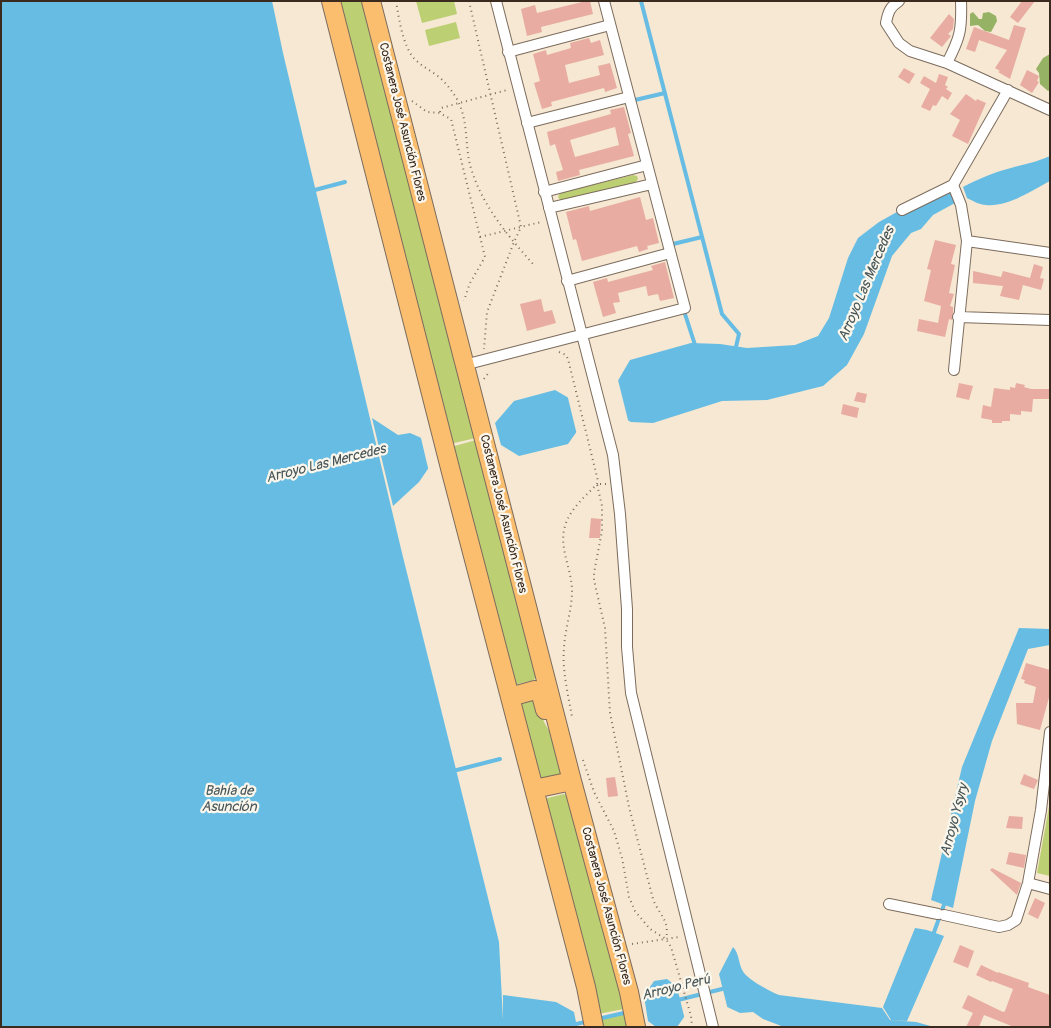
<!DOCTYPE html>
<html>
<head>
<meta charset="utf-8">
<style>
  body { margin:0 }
  #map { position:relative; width:1051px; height:1028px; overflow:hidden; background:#f6e8d2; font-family:Pangolin,sans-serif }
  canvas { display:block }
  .frame { position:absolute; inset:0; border:2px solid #3b2a1e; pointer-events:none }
</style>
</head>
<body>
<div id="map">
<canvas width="1051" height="1028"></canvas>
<div class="frame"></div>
</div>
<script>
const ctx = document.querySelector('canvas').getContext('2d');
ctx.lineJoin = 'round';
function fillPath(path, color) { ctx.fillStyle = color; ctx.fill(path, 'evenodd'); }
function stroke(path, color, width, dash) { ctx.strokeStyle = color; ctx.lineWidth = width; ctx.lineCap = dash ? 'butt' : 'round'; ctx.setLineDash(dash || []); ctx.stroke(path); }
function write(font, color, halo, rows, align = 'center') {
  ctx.font = font + ' Pangolin,sans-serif'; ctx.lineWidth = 4.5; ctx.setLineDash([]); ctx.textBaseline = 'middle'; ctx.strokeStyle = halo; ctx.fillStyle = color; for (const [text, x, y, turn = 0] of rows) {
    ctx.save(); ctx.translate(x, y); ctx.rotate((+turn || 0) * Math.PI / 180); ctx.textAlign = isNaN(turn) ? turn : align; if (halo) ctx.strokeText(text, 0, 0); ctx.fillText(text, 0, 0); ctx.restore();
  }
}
fillPath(new Path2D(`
  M337,1h26l113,437 -26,6z
  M416,1h38l3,13 -35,9z
  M456,22l4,16 -31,8 -4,-16z
  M633,175l4,1 1,3 -3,4 -74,18 -3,-4 2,-4z
  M476,440l60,236 -2,4 -20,5 -63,-238z
  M535,700l3,2 6,20 8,14 9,36 -2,3 -16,4 -2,-2 -5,-18 -5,-9 -12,-43 2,-3z
  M564,794l3,2 57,213 -26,5 -54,-215z
  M1050,801v75l-13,-3z
  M625,1014l2,13h-27l-1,-9z`), '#bccf73');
fillPath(new Path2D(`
  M973,12l6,7h3l1,-6 6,-1 7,4 1,5 -6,11 -6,-1 -7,-6 -8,1v-12z
  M1050,54v36l-2,1 -8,-7 -1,-11 -3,-4 7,-11z`), '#95b265');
fillPath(new Path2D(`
  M1,1h271l11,52 119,500 97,389 4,78v-25l53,7 18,10 3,15h-576z
  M1050,156v25c-19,10 -42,26 -64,24 -6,0 -13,-4 -19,-7l-4,-11c13,-7 34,-16 48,-19 14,-4 26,-6 39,-12z
  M949,189l6,14 -22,12 -12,14 -10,4 -19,23 -28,78 -17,31 -24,21 -56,14 -45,1 -69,22 -22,-1 -14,-7 -5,-24 18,-31 61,-17 29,1 27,4 48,-3 23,-9 11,-18 19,-60 10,-20 21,-16 18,-10 13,-3z
  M555,390l19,11 6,26 -12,17 -49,12 -18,-11 -6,-22 19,-22z
  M372,418l26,17 12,-2 16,7 6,23 -13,19 -26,24z
  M1019,628l31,1v16l-22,4 -36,92 -17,60 -22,107 -22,-8 31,-133z
  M915,928l12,2 17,6 -37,85 -16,-1 -8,-13z
  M733,947c7,7 5,18 11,26 5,7 27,19 35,22l103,13 8,12 26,2 18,5h-150l-21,-8 -10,-7 -13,1 -17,-8 -7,-25z
  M667,979l13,10 7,24 -10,14h-21l-8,-6 -4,-25 10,-15z`), '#66bce3');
fillPath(new Path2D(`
  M617,376l12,48 -14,-8 -6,-25z
  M567,394l10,7 5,26 -5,8z
  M420,434l9,6 5,23 -5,9z
  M718,970l10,40 -7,-4 -7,-25z
  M676,983l6,5 7,24 -4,8z`), '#f6e8d2');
stroke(new Path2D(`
  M641,1l81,313 17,20 -4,17
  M635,100l30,-7
  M311,191l34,-9
  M673,244l29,-7
  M685,314l11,34
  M453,771l47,-12
  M933,935l12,-33
  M678,1000l44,-11
  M598,1019l30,-7
  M564,1027l25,-6`), '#66bce3', 4);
fillPath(new Path2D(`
  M586,1h4l3,13 -52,13 1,5 -15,4 -6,-27 14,-4 2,8z
  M1022,1h13l-17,22 -8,-6z
  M949,14l5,5 -1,10 -5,5 3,2 -9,11 -12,-9z
  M1014,25l12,3 -16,51 -12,-7 2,-1 -5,-3 12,-18 -28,-10 -4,12 -9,-3 8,-22 35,13z
  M589,38l2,5 9,-3 4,15 -39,10 4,18 31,-8 -2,-9 12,-3 7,25 -12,4 -1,-4 -53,14 1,4 -10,3 -8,-26 6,-2 -7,-27 13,-4 1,5 24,-7 -1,-5z
  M904,68l11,6 -6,10 -11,-7z
  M1027,70l12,6 -2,5 2,1 -7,11 -12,-8z
  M939,74l9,3 -3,8 3,2 -2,2 6,4 -4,7 -6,-4 -6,10 -3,-1 -3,6 -9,-4 9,-18 -10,-6 4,-7 12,7z
  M966,94l10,7 1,-2 9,4 -18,41 -16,-8 8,-16 -10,-6z
  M624,107l7,26 -3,1 6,22 -55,14 1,5 -22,6 -2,-9 7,-2 -8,-26 -5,2 -3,-14 64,-18 -1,-4zM615,127l4,18 -44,12 -5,-17z
  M640,197l6,23 7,-2 6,25 -12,3 1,3 -9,3 -2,-6 -55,15 -6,-22 -3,1 -7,-28 23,-6 1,5z
  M935,240l21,5 -5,19 4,1 -6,28 5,1 -4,12 3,1v6l-1,7 -3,-1 -4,18 -28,-6 2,-12 19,4 3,-17 -17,-5 7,-31 -4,-1z
  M665,262l9,36 -14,3 -2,-7 -10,2 -2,-10 -28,7 2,9 -7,1 3,10 -13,4 -10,-35 14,-4 1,4 45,-12 -2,-4z
  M1034,264l9,3 -3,11 4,1 -3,11 -18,-5 -4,15 -19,-4 3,-10 -30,-3v-12l28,6 2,-6 27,7z
  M541,299l3,13 8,-2 4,13 -29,8 -7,-27z
  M959,383l14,3 -4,14 -13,-3z
  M1016,383l9,2 -1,2 7,2h19v10h-17l-1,13 -11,-1v4l-11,-1v7h-8v2h-10v-3l-11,-2 2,-13 8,2 3,-19 16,2v-3l5,1z
  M857,392l10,2 -2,9 -11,-2z
  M843,404l16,4 -2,10 -16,-4z
  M591,518l10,1 -1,19h-11z
  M1026,663l24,7v24l-10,36 -23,-6 -1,-21h17l3,-16 -12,-4 1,-3 -4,-1z
  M1024,774l14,6 -4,9 -14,-5z
  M615,777l3,19 -10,1 -2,-19z
  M1009,816l14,1 -1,12 -16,-1z
  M1009,852l17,3 -2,13 -18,-4z
  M992,868l29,15 -4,12 -27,-25z
  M1035,898l10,5 -7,16 -10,-5z
  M960,945l14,6 -6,17 -15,-6z
  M981,965l17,8v-1l31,11 -1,4 22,8v32h-36l-30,-12 -5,12h-13l7,-14 -11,-5 6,-13 35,17 2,-1 8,-22 -21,-8 -1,1 -15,-7z`), '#e8aca2');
const minor = new Path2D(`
  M496,1l117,454 7,59 7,95v38l4,46 82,334
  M899,1c-9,6 -11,11 -13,22l13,20 11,8 37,12 103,47
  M508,52l102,-27
  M947,63c13,-25 15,-33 14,-62
  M527,123l102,-26
  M953,185l8,20 6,36 -13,129
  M544,192l103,-27
  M549,208l103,-24
  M902,210l51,-25 55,-95
  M967,241l83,12
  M567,281l103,-28
  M958,317l92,3
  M464,365l221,-57 -81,-307
  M1028,883l22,6
  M889,904l49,10
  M944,915l55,12 9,-2 8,-5 12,-37 13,-73 9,-78`);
const trunk = new Path2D(`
  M331,1l120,471 135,515 8,40
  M371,1l201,780 57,211 7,35
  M510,697l25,-7 6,5 4,15
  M534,789l38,-8`);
stroke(minor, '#7c6c5d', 12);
stroke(trunk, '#7c6c5d', 20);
stroke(new Path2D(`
  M396,1c3,18 6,40 16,55 7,9 18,14 27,21 8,7 14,15 19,24 10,20 7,43 12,64 11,39 37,70 63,99
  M469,1l52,226 -7,15 -27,70 -3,37
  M412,101l15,11 12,1 12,6 34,138 -15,26 -6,18
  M440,112l1,-4 66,-18
  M480,237l61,-15
  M559,352l7,3 2,4 30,122 -1,3c-13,14 -29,26 -33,46 -4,21 8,40 8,61 0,19 -7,38 -8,57 -2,22 4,46 8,69
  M484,379l6,-8
  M606,484h-9l5,22v25l-8,42v7l11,48 5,85 19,94 24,92c6,16 17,21 13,40
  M583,760l11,32 20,39 8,27 7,39 6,14 15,18 16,10 5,8 20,69 1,11
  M632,944l47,-7`), '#7c6c5d', 2, [1, 4]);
stroke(minor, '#fff', 10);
stroke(trunk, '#fbbe6e', 18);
write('12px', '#3b2a1e', '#fbf7ec', [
  ["Costanera José Asunción Flores",402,122,76],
  ["Costanera José Asunción Flores",503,514,76],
  ["Costanera José Asunción Flores",606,906,75]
]);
write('italic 14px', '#485659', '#fbf7ec', [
  ["Arroyo Las Mercedes",867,284,-67],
  ["Arroyo Las Mercedes",326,464,-14],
  ["Bahía de",229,791],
  ["Asunción",229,807],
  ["Arroyo Ysyry",955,820,-75],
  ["Arroyo Perú",676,988,-14]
]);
</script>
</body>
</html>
